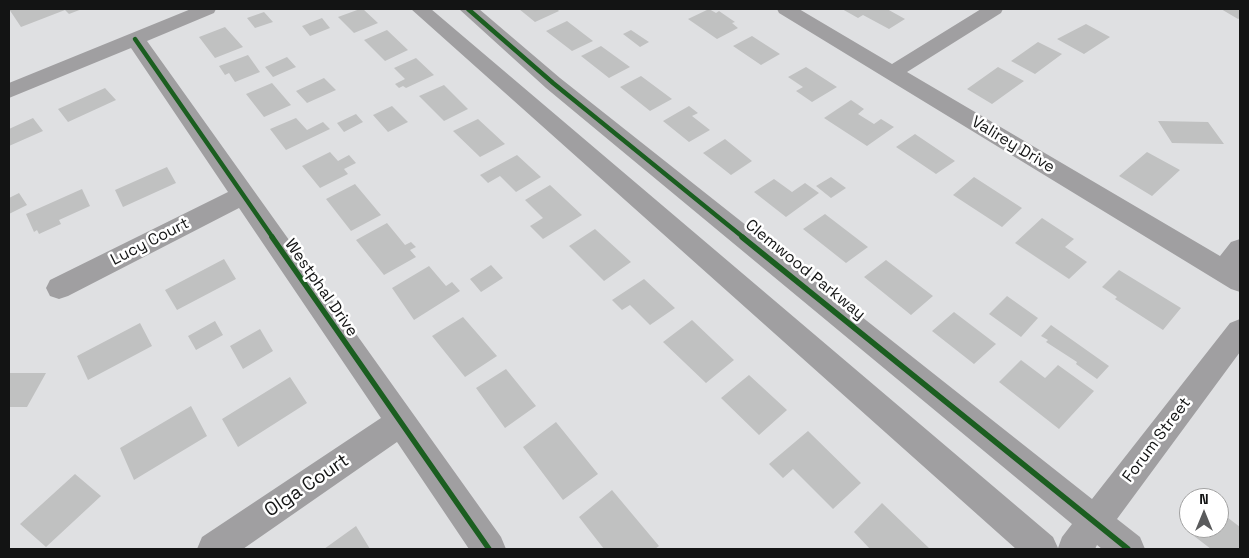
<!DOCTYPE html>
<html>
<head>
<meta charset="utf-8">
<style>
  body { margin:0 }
  #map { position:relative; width:1249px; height:558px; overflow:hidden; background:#dfe0e2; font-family:"Space Grotesk",sans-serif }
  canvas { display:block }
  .frame { position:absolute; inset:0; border:10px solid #131414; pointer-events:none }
  .north { position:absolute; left:1179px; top:488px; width:50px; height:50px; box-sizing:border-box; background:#fff; border:1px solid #a1a1a1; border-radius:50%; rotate:0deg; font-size:14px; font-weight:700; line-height:20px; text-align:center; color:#131414 }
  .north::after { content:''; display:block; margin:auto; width:18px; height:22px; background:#5a5b5c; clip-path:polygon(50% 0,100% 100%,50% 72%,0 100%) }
</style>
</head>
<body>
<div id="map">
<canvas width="1249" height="558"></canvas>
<div class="frame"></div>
<div class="north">N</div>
</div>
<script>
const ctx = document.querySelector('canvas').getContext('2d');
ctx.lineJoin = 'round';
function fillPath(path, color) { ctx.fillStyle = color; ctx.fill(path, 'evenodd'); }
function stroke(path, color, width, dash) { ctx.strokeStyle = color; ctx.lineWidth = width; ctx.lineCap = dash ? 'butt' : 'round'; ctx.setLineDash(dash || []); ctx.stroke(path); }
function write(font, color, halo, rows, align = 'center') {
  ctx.font = font + ' "Space Grotesk",sans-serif'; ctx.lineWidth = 5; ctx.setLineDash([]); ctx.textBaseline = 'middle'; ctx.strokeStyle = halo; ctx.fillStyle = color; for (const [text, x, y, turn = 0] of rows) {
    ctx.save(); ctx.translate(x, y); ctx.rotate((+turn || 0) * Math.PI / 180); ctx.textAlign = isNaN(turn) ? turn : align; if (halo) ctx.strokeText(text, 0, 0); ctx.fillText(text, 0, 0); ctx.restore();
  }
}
fillPath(new Path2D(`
  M9,9h73l-13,5 -4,-4 -44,17z
  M360,9h3l15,14 -24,10 -16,-16z
  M519,9h38l2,2 -24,11z
  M709,9l7,4 3,-2 16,11 -3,1 6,5 -21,11 -29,-20z
  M842,9h45l18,10 -16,10 -26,-14 -5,3z
  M1221,9h19v9l-2,1z
  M264,12l9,10 -18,6 -8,-10z
  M322,18l8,10 -20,8 -8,-10z
  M567,21l26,20 -21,10 -26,-20z
  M1086,24l24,13 -26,17 -27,-15z
  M225,27l18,20 -28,11 -16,-21z
  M387,30l21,20 -23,11 -21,-21z
  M631,30l18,12 -9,5 -17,-13z
  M752,36l28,18 -19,11 -28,-19z
  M1038,42l24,12 -27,20 -24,-13z
  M601,46l29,21 -21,11 -28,-22z
  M248,55l12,17 -25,10 -6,-9 -4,2 -6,-9z
  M287,57l9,10 -23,10 -8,-10z
  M416,58l18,17 -28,13 -3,-2 -4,2 -4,-4 10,-5 -11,-11z
  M806,67l31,20 -25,15 -16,-11 7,-4 -15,-10z
  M998,67l26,14 -32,23 -25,-15z
  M641,76l31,23 -22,12 -30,-24z
  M324,78l12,12 -29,13 -11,-12z
  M272,83l19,22 -27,12 -18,-23z
  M444,85l24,24 -24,12 -25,-25z
  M105,88l11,12 -48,22 -10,-13z
  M851,100l13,9 -6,5 16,10 7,-5 13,8 -27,19 -43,-28z
  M392,106l16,16 -20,10 -15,-17z
  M689,106l9,7 -6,3 18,14 -21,12 -26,-21z
  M356,114l7,8 -19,10 -7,-9z
  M33,118l10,13 -34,15v-17z
  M296,118l11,12 16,-8 7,7 -44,21 -16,-21z
  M478,119l27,25 -25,13 -27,-26z
  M1158,121l50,1 16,22 -52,-1z
  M915,134l40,27 -19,13 -40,-27z
  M725,139l27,22 -21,14 -28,-22z
  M330,152l8,9 11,-6 7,8 -12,6 4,5 -28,14 -18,-22z
  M1147,152l33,18 -28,26 -33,-20z
  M517,155l24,22 -25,15 -16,-16 -12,7 -8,-8z
  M167,167l9,16 -53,24 -8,-17z
  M831,177l15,11 -15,10 -15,-12z
  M974,177l48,31 -20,19 -49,-32z
  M774,179l18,13 13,-9 14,10 -33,24 -32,-25z
  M355,184l26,31 -30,16 -25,-32z
  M550,185l32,30 -39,24 -13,-13 13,-8 -18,-18z
  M82,189l8,17 -31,14 2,4 -22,10 -2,-4 -3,2 -8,-18z
  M19,193l8,12 -18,9v-16z
  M825,214l43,33 -22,16 -43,-34z
  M1042,218l32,21 -9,8 22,15 -18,17 -54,-36z
  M387,223l18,22 6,-3 5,5 -6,3 6,7 -32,18 -28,-35z
  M595,229l36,33 -27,19 -35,-35z
  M224,259l12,20 -59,31 -12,-20z
  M886,260l47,36 -22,19 -47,-38z
  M491,265l12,13 -22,14 -11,-13z
  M429,266l17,20 6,-4 8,9 -46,29 -22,-32z
  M1119,270l62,38 -18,22 -48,-31 2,-2 -15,-10z
  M644,279l31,29 -25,17 -20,-20 -8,5 -10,-10z
  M1007,296l31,22 -17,19 -32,-23z
  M954,312l42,32 -22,20 -42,-33z
  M463,317l34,39 -32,21 -33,-41z
  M692,320l42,40 -28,23 -43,-41z
  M215,321l8,14 -27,15 -8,-14z
  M140,323l12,23 -64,34 -11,-24z
  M1051,325l58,41 -12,13 -21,-15 1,-2 -31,-20 2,-2 -7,-4z
  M260,329l13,22 -30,18 -13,-23z
  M1021,360l24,18 13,-13 36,26 -35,38 -60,-47z
  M506,369l30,37 -31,22 -29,-40z
  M9,373h37l-19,34h-18z
  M749,375l38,35 -28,25 -38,-37z
  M290,377l17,26 -69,44 -16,-28z
  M191,406l16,30 -73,44 -14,-32z
  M556,422l42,52 -35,26 -40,-53z
  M808,431l53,52 -28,26 -40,-40 -10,9 -14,-14z
  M75,474l26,22 -55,51 -26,-23z
  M612,490l47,56 -4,3h-51l-25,-32z
  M882,503l48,46h-60l-16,-17z
  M1219,511l21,16v22h-29l-17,-13 6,-8h19z
  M356,526l14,23h-46z`), '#c0c1c1');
fillPath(new Path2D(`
  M191,9h25l-2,4 -67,28 354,496 5,12h-37l-72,-107 -154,107h-46l5,-12 179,-119 -142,-210 -171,88 -9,3 -9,-3 -4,-8 4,-8 178,-88 -97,-144 -122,50v-15z
  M411,9h20l622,528 5,11 4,-11 10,-13 -526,-436 -87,-79h20l81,69 532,421 138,-176 10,-4v33l-123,167 23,18 5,12h-43l-5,-4 -2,4h-79z
  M777,9h22l93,55 89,-55h22l-2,4 -94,59 313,184 11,-14 9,-3v53l-9,-3 -452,-276z`), '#a09fa1');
stroke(new Path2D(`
  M468,9l85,74 191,155
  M135,39l138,199`), '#1b5e20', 4.5);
stroke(new Path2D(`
  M272,237l217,312
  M742,237l386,312`), '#1b5e20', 5.5);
write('16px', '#131414', '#fff', [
  ["Valirey Drive",1013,145,31],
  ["Lucy Court",150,242,-27],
  ["Clemwood Parkway",805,270,39],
  ["Westphal Drive",321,288,55],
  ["Forum Street",1157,440,-53]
]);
write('19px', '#131414', '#fff', [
  ["Olga Court",307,486,-34]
]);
</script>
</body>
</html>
